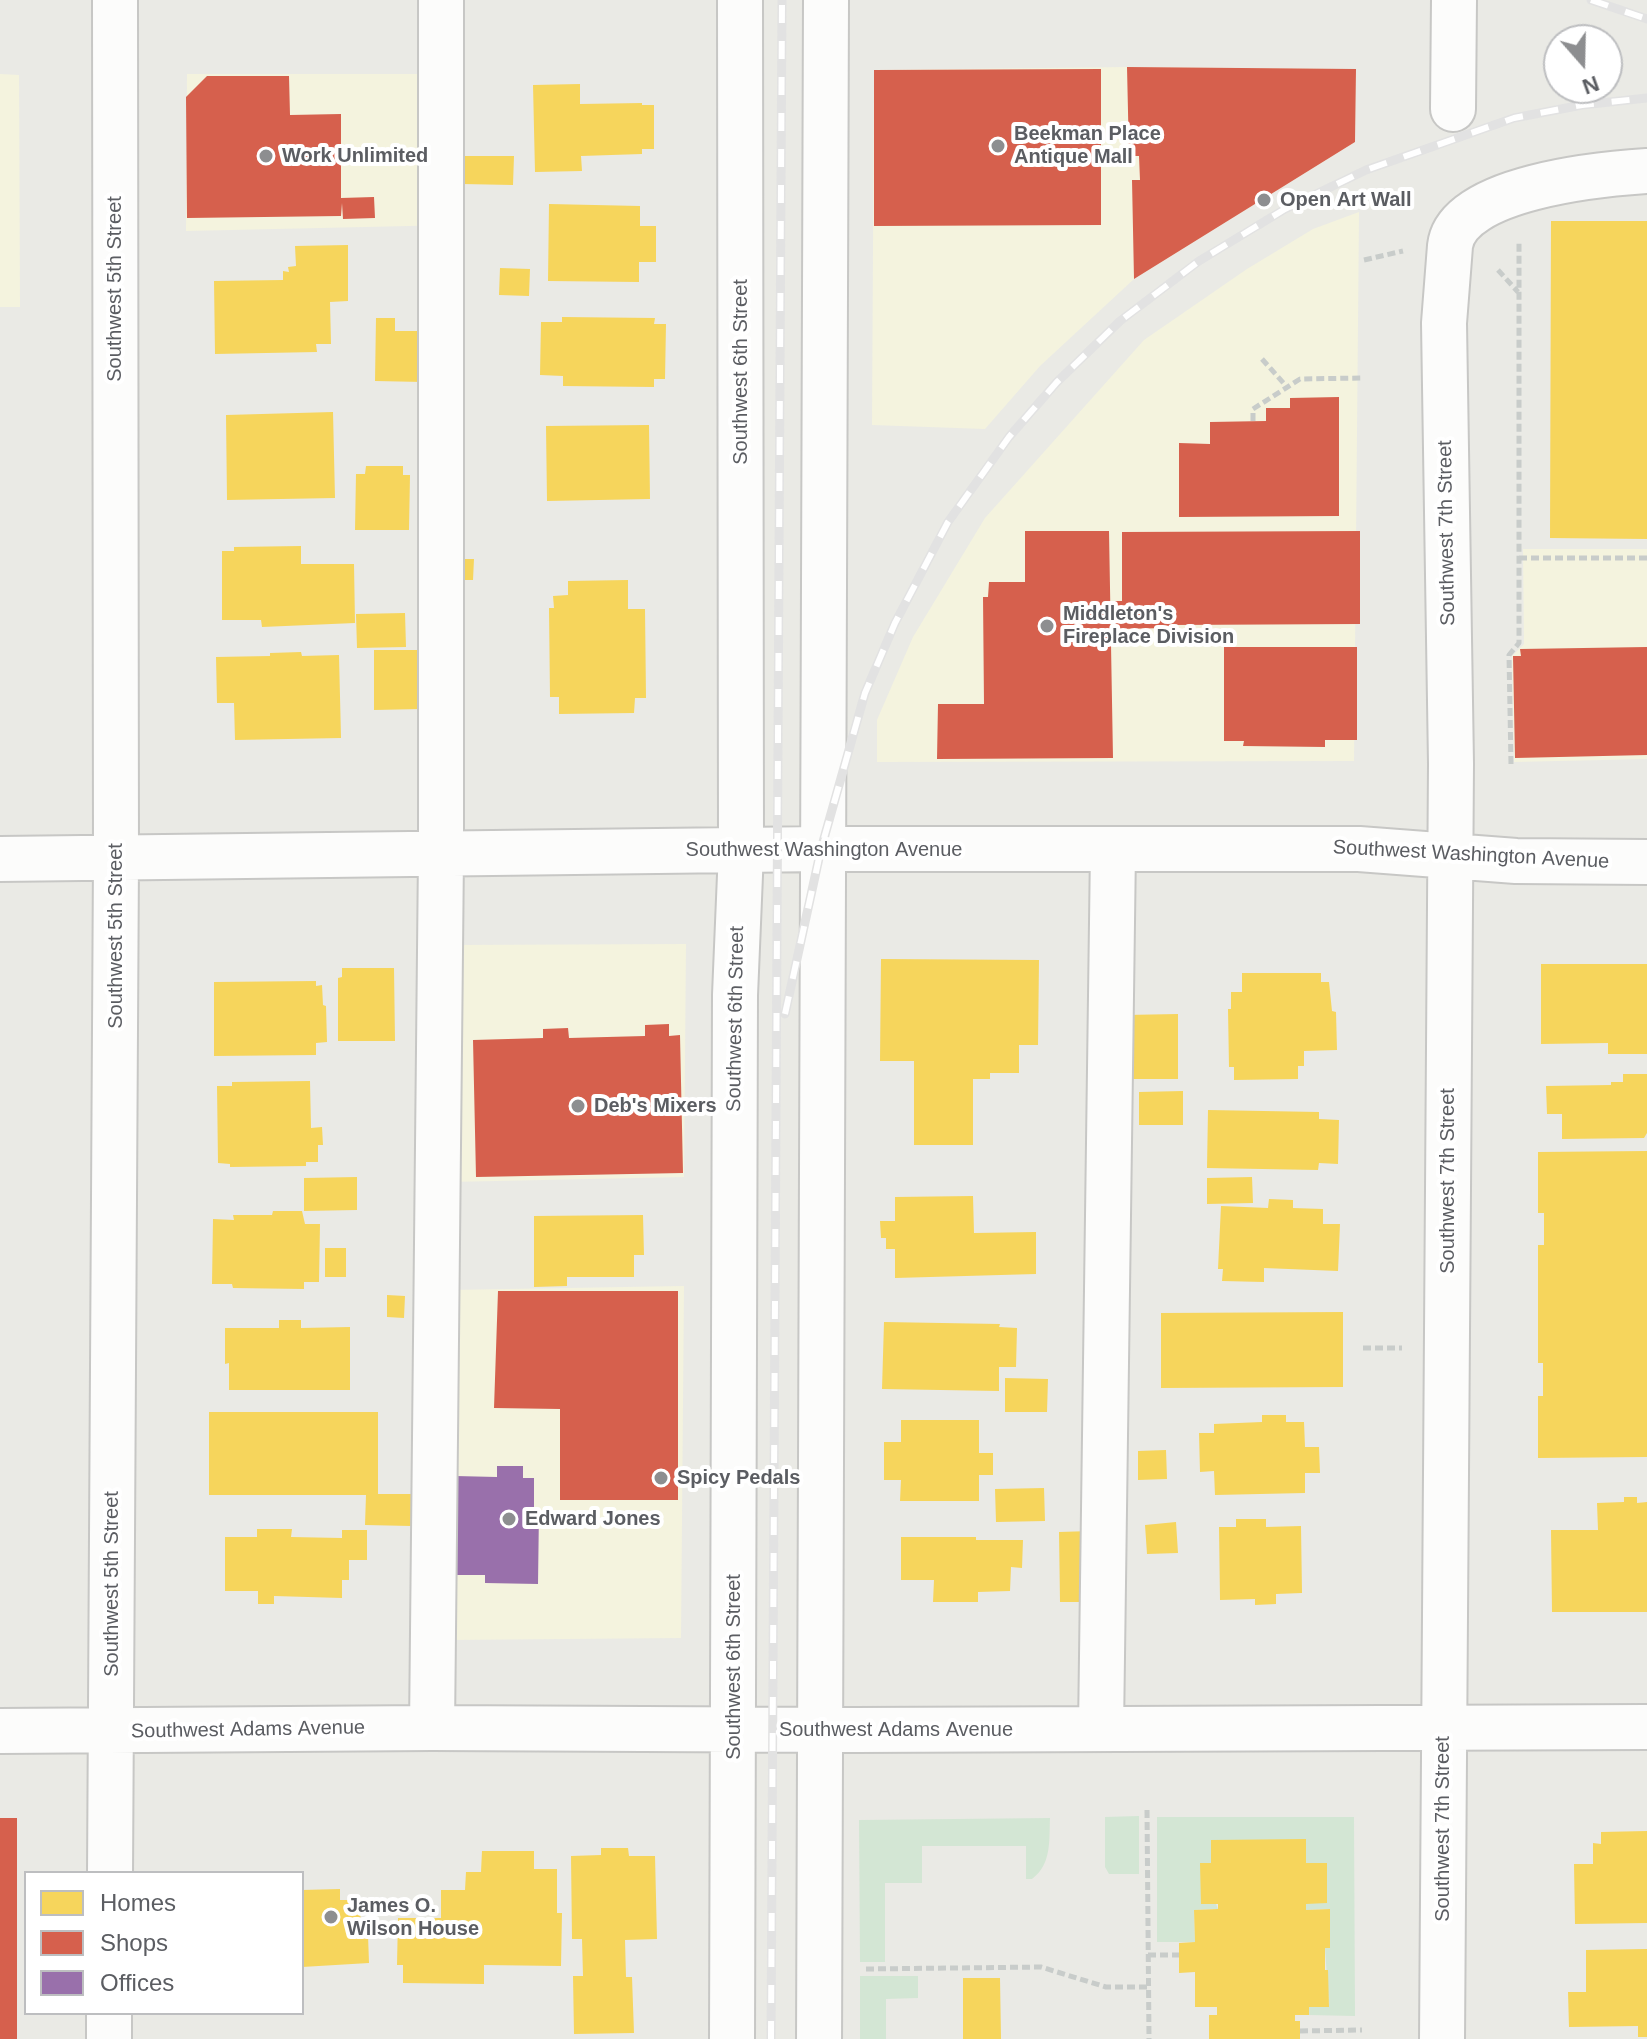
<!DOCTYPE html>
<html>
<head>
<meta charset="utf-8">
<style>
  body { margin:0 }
  #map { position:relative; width:1647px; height:2039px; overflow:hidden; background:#eaeae5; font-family:Helvetica,sans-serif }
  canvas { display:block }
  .legend { position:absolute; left:24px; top:1871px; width:280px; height:144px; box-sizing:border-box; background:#fff; border:2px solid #bdbec0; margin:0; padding:10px 14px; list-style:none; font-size:24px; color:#5b5d62 }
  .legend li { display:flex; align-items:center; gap:16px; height:40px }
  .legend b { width:40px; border:2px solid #bdbec0 }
  .north { position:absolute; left:1543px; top:24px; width:80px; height:80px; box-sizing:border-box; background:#fff; border:2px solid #bdbec0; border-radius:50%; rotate:160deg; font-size:22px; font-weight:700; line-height:32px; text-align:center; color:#5b5d62 }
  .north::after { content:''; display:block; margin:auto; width:28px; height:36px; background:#8d8e90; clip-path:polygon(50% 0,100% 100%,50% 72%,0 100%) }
</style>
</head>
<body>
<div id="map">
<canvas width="1647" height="2039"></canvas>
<ul class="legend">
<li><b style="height:22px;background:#f6d55c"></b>Homes</li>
<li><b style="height:22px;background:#d6604d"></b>Shops</li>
<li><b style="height:22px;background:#9970ab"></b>Offices</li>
</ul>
<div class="north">N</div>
</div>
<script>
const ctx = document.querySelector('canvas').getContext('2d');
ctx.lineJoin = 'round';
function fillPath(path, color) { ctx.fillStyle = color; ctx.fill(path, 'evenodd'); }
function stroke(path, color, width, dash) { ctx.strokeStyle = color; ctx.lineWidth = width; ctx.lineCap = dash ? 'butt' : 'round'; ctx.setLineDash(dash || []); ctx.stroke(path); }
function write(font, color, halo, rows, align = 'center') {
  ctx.font = font + ' Helvetica,sans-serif'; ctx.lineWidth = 8; ctx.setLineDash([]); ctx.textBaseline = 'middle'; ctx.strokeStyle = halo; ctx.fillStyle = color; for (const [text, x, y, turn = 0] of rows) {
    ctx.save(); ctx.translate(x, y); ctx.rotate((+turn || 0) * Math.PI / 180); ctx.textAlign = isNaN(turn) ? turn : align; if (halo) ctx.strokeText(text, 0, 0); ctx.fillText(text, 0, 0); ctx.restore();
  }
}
fillPath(new Path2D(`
  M1127,67l229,2 -1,73 -221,137 -94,87 -55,63 -113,-4 2,-355z
  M0,74l19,1 1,232h-20z
  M187,74h265l2,151 -268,6z
  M1359,212l-5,549 -477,1v-42l36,-83 72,-119 159,-178 103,-71 66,-40z
  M1523,549h124v210l-133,3 -2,-106 12,-12z
  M686,944l-2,233 -235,5 1,-237z
  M684,1286l-3,352 -232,2v-350z`), '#f4f3de');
fillPath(new Path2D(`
  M1139,1816v58h-30l-4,-7v-50z
  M1157,1817h197l1,199 -46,-1v-8h20l-4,-59 4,-39 -23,1v-6l21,-41h-21l-1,-23 -94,1v22h-11l18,46 -24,1 1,32h-38z
  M1050,1818c-1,22 2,46 -18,61h-6v-33h-104v37h-37v79h-25l-1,-142z
  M860,1976h58v22l-32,1v40h-26z`), '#d3e6d4');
fillPath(new Path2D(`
  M580,84v20l62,-1v2h12v44h-12v5l-61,2 1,15 -47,1 -2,-87z
  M462,156h52l-1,29 -51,-1z
  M549,204l91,2v20h16v36h-17v20l-91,-1z
  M1551,221h96v318l-97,-1z
  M348,245v56l-18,1 1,42h-15l1,8 -102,2 -1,-73 69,-1v-9l6,1 -1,-5 8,-1 -1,-20z
  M500,268l30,1 -1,27 -30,-1z
  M562,317l93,1 -1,6h12l-1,55h-11v8l-91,-1v-10l-23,-1 1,-53h21z
  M376,318h19v13h29l-1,51 -48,-1z
  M333,412l2,86 -108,2 -1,-85z
  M649,425l1,74 -103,2 -1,-75z
  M366,466h37v9h7l-1,55h-54l1,-56h9z
  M301,546v18h53l1,59 -93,4 -1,-7h-39v-69h12v-4z
  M458,559h16l-1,21h-16z
  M628,580v29h17l1,89h-11l-1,15 -75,1v-17h-9l-1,-89h5l-1,-12 15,-1v-14z
  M405,613l1,34 -49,1 -1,-34z
  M374,650h47v59l-47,1z
  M301,652l1,4 37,-1 2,83 -106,2 -1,-37h-17l-1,-46 54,-1v-3z
  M881,959l158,1 -1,85h-19v28h-29v6h-17v66h-59v-84h-34z
  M1541,964h106v90h-39v-11l-67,1z
  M342,968h52l1,73h-57v-63l4,-1z
  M1242,973h79v9h8l3,29 4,1 1,38 -33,1v15h-6v13l-64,1v-13h-5l-1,-58h3v-17h11z
  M316,981v5l6,-1 1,20 3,1 1,36 -11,1v12l-102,1v-74z
  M1178,1014v65h-53v-64z
  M1623,1074h24v59l-3,5 -82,1v-25h-15l-1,-28 65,-1v-3h12z
  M310,1081l1,47 11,-1 1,18h-5v17h-12v4l-76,1v-3l-12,-1 -1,-77h15v-4z
  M1183,1091v34h-44v-33z
  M1208,1110l111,2v7l20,1 -1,44 -19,-1 -1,7 -111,-2z
  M1647,1151v306l-109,1v-62h5v-33h-5v-118h6v-32h-6v-61z
  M357,1177v33l-53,1v-33z
  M1252,1177l1,26 -46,1v-26z
  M973,1196l1,37 62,-1v42l-141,4v-29h-9v-11h-5l-1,-17h15v-24z
  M1269,1199l24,1v8l30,1v15h17l-2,47 -74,-3v14l-42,-1 1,-12h-5l3,-63 47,2z
  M273,1211h29l3,13h15l-1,58h-15v7l-71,-1 -1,-4h-20l1,-65 21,1 -1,-5h39z
  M643,1215l1,40h-10v22h-67v9l-33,1v-71z
  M325,1248h21v29h-21z
  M387,1295l18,1 -1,22 -17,-1z
  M1343,1312v75l-182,1v-75z
  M279,1320h22v8l49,-1v63h-121v-27l-4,1v-36h54z
  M884,1322l116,2 -1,3 18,1 -1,39h-17v24l-117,-2z
  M1005,1378l43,1 -1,33h-42z
  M209,1412h169v82h33v32l-46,-1 1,-30h-157z
  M1262,1415h24v7h18l1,25h14l1,26h-15v20l-90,2 -1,-24 -14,1 -1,-39h15v-9l48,-2z
  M901,1420h78v33h14v22h-14v26h-79l1,-21h-17v-38h17z
  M1166,1450l1,29 -29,1v-29z
  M1044,1488l1,33 -49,1 -1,-33z
  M1624,1497h13v6l10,-1v110h-95l-1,-82h47l-1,-27 27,-1z
  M1236,1519h30v8l35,-1 1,67 -26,1v10l-21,1v-6l-35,1 -1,-73h17z
  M1176,1522l2,31 -31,1 -2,-29z
  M257,1529h35l-1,8 51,1v-8h25v30h-18v20h-7v18l-68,-2v8h-16v-13h-33v-54h32z
  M1091,1531l1,71h-32l-1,-70z
  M901,1537h75v3h47l-1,28 -11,-1 -1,24 -32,1v10h-45l1,-22h-33z
  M1647,1831v92l-72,1 -1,-60h19v-21l8,1v-12z
  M1306,1839v24h21v40l-21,1v6l24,-1v39h-5v22h3l1,37h-20v8h-14v6h5v18h-91v-24h8v-8h-22v-35l-16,1v-30l16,-1 -1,-32 24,-1v-5h-17l-1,-41h11v-23z
  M601,1848h27l1,8h26l2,83 -32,1 1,37h6l2,56 -60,1 -1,-58h10l-1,-37h-10l-1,-83 30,-1z
  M482,1851h52v18h23v44h5l-1,53 -77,-1v19l-81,-1v-18h-6l1,-47h43v-28h24l1,-18h15z
  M340,1889v11h20l1,35h7l1,28 -67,4v-77z
  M1647,1949v88h-9v-11l-69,1 -1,-35h18v-42z
  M963,1978h37l1,61h-38z`), '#f6d55c');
fillPath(new Path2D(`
  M1127,67l229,2 -1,73 -221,137 -2,-99h8l-1,-24h-10z
  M1101,69v156l-227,1v-156z
  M207,76h82l1,39 51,-1v84l33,-1 1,21 -32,1 -1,-16 -1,13 -154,2 -1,-121z
  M1339,397v119l-160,1v-74l31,1v-22l56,-1v-13h24v-10z
  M1025,531h84l4,227 -176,1 1,-55h46l-1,-107h5l1,-15h36z
  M1360,531v93l-190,1v3l-55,1v-28h7v-69z
  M1224,647h133v93h-32v7l-82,-1 1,-5h-20z
  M1647,647v108l-132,3 -2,-102h8l-1,-7z
  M669,1024v12l11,-1 3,138 -207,4 -3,-137 70,-2v-9l25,-1 1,10 76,-2v-11z
  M498,1291h180v209h-118v-91l-66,-1z
  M0,1818h17v221h-17z`), '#d6604d');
fillPath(new Path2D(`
  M497,1466h26v12h11v32h5l-1,74 -53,-1v-8h-31l1,-99 42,1z`), '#9970ab');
const minor = new Path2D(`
  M1453,109l1,-109
  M0,859l821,-10h538l157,12 131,1
  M432,1728l9,-874v-854
  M1101,1729l12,-880
  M0,1731l432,-3 423,2 792,-3
  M110,1873l6,-1014 -1,-859
  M109,2039v-26
  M732,2039l3,-1044 6,-144 -1,-851
  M819,2039l7,-2039
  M1442,2039l9,-1275 -7,-441 6,-77c7,-59 151,-72 197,-75`);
stroke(minor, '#c7c7c5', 48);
stroke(new Path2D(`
  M1364,260l39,-9
  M1498,270l20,22
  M1262,359l25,28
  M1253,421v-12l47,-30 63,-1
  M1519,558h128
  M1511,764l-2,-109 10,-12v-402
  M1363,1348h39
  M1147,1810l2,229
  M1148,1955h31
  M866,1969l175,-2 65,20h42
  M1300,2031l62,-1`), '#c8ccca', 5, [8, 4]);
stroke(minor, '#fcfcfb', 44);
const rail = new Path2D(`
  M1591,0l56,19
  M785,1014l36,-165 44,-156 30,-70 53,-101 61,-85 48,-55 63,-61 79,-60 86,-52 81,-39 148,-52 68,-13 65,-7
  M771,2039l11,-2039`);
stroke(rail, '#e2e2e2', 9);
stroke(rail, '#fff', 6, [18]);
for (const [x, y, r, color] of [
  [998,146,8,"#8d8e90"],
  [266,156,8,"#8d8e90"],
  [1264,200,8,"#8d8e90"],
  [1047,626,8,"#8d8e90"],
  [578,1106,8,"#8d8e90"],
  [661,1478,8,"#8d8e90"],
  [509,1519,8,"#8d8e90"],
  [331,1917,8,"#8d8e90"]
]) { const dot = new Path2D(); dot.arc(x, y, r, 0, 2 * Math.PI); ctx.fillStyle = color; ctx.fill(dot); stroke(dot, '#fff', 3); }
write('bold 20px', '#5b5d62', '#fff', [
  ["Beekman Place",1014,134],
  ["Antique Mall",1014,157],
  ["Work Unlimited",282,156],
  ["Open Art Wall",1280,200],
  ["Middleton's",1063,614],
  ["Fireplace Division",1063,637],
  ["Deb's Mixers",594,1106],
  ["Spicy Pedals",677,1478],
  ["Edward Jones",525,1519],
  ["James O.",347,1906],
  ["Wilson House",347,1929]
], 'left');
write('20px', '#5b5d62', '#fff', [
  ["Southwest 5th Street",115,289,-90],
  ["Southwest 6th Street",741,372,-90],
  ["Southwest 7th Street",1447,533,-91],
  ["Southwest Washington Avenue",824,850],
  ["Southwest Washington Avenue",1471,855,3],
  ["Southwest 5th Street",116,936,-90],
  ["Southwest 6th Street",736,1019,-89],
  ["Southwest 7th Street",1448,1181,-90],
  ["Southwest 5th Street",112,1584,-90],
  ["Southwest 6th Street",734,1667,-90],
  ["Southwest Adams Avenue",248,1730,-1],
  ["Southwest Adams Avenue",896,1730],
  ["Southwest 7th Street",1443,1829,-90]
]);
</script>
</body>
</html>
